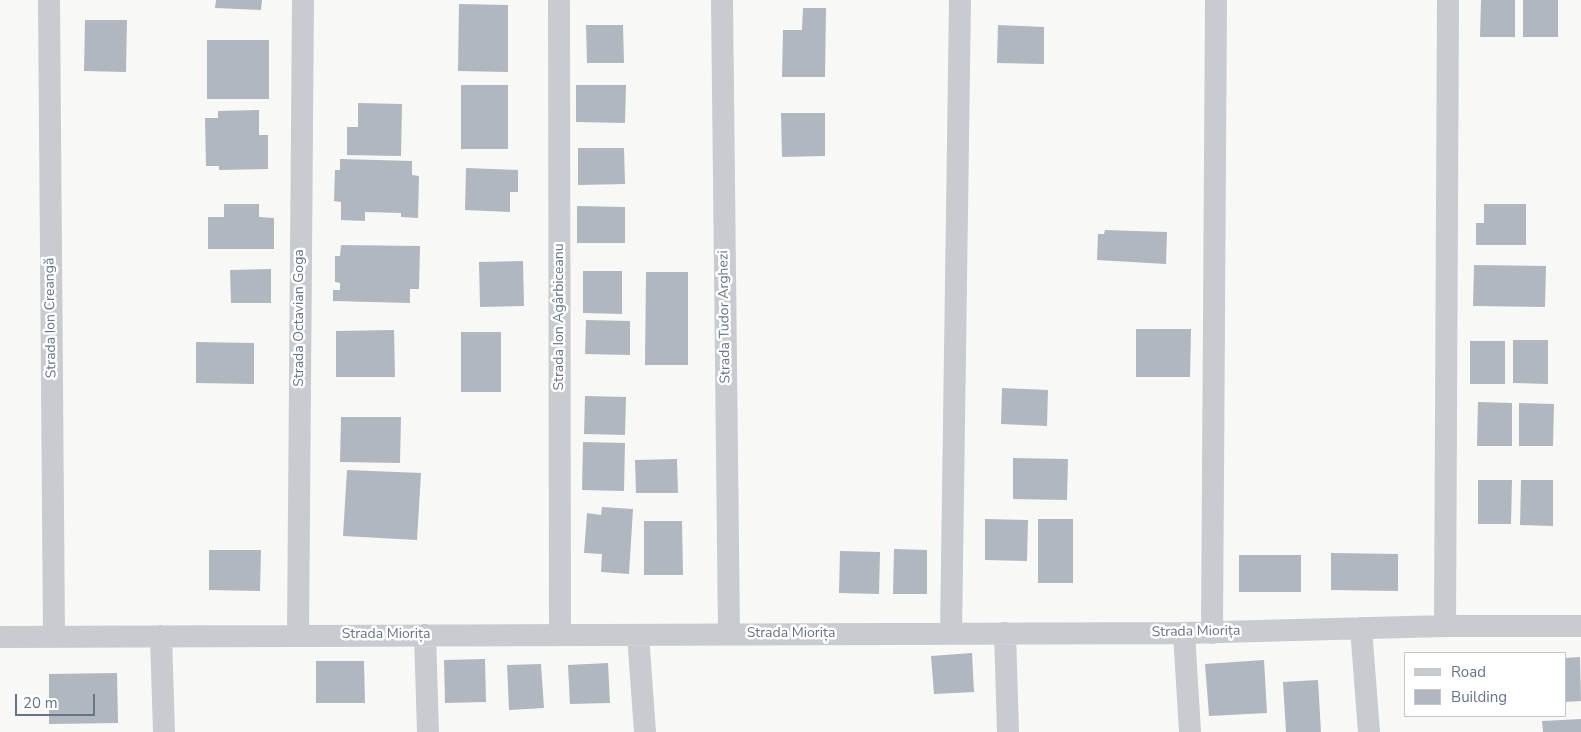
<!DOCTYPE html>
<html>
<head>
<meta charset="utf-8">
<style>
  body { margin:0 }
  #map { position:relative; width:1581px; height:732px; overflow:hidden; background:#f8f9f6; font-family:"Nunito Sans",sans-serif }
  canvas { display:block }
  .legend { position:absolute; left:1404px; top:652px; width:162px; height:65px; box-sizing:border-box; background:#fff; border:1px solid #c2c7d0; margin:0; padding:6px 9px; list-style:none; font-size:15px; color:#667389 }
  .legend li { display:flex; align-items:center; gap:10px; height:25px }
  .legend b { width:25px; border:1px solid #c2c7d0 }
  .scale { position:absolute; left:15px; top:694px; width:80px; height:22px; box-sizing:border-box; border:2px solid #667389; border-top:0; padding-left:6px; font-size:15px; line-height:18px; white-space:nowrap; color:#667389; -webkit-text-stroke:4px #fff; paint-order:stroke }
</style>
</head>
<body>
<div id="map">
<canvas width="1581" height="732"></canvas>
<ul class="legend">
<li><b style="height:6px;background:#c8cbcf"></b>Road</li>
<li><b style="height:14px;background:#b1b7bf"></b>Building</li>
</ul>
<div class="scale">20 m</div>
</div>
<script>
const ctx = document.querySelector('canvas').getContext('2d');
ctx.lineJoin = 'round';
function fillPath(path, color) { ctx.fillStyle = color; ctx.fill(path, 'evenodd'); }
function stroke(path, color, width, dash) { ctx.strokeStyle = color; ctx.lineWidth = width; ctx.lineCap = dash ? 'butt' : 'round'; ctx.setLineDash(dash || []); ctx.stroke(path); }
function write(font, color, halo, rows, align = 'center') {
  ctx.font = font + ' "Nunito Sans",sans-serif'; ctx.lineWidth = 5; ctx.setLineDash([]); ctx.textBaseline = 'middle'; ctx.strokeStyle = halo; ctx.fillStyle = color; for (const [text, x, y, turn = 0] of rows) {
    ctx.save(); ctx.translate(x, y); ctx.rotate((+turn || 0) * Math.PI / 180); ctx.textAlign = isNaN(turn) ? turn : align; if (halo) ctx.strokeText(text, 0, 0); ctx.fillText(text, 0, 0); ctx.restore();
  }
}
fillPath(new Path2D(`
  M216,0h46l-1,10 -46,-2z
  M1481,0h34v37h-35z
  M1523,0h35v37h-35z
  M459,4l49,1v67l-50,-1z
  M803,8h23l-1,69h-43l1,-47h19z
  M85,20h42l-1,52 -42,-1z
  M586,25h37l1,38h-37z
  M998,25l46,2v37l-47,-1z
  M207,40h62v59h-62z
  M461,85h47v64h-47z
  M576,85h50l-1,38 -49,-1z
  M358,103l44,1 -1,52 -54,-1v-28h11z
  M259,110v25h9v34l-49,1v-4h-13l-1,-48h13v-7z
  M781,113h44v43l-43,1z
  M578,148h46l1,36 -47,1z
  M340,159l72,2v14l7,1 -1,42 -17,-1v-4l-36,-1v9l-24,-1v-18l-7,-1 1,-31h5z
  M466,168l52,2v22h-8v20l-45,-2z
  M224,204h35v13l15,1v31h-66v-32h16z
  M1484,204h42v41h-50v-22h8z
  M577,206l48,1v36h-48z
  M1105,230l62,2 -1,32 -69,-4 1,-26h6z
  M341,245l79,1 -1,43h-9v14l-77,-2v-11h7v-7l-5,-1v-26h5z
  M523,261l1,45 -44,1 -1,-45z
  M1474,265l72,1 -1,41 -72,-1z
  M271,269v34h-40l-1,-33z
  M583,271h39v43l-39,-1z
  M646,272h42v93h-43z
  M586,320l44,1v34l-45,-1z
  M1136,329h55l-1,48h-54z
  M394,330l1,47h-59v-46z
  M461,332h40v60h-40z
  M1513,340h35v44l-35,-1z
  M1470,341h35v43h-35z
  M196,342l58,1v41l-58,-1z
  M1002,388l46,2 -1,36 -46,-2z
  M585,396l41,1 -1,38 -41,-1z
  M1478,402l34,1v43h-35z
  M1519,403l35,1 -1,42h-34z
  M341,417h60l-1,46 -60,-1z
  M583,442l42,1 -1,48 -42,-1z
  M1013,458l55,1 -1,41 -54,-1z
  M677,459l1,34h-42l-1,-33z
  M347,470l74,3 -4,67 -74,-4z
  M1478,480h34l-1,44h-33z
  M1521,480h32v46l-33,-1z
  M602,507l31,2 -4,65 -28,-2 1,-18 -18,-1 3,-40 14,2z
  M985,519l43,1 -1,41 -42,-1z
  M1038,519h35v64h-35z
  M644,521h38l1,54h-39z
  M894,549l33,1v44h-34z
  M209,550h52l-1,41 -51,-1z
  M840,551l40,1 -1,42 -40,-1z
  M1331,553l67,1v37l-67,-1z
  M1239,555h62v37h-62z
  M972,653l2,39 -40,2 -3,-38z
  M1580,657l1,44 -16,1v-44z
  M485,659l1,43 -41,1 -1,-43z
  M1264,660l3,53 -58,3 -4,-52z
  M316,661h48l1,42h-49z
  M608,663l2,40 -40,1 -2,-39z
  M541,664l3,44 -35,2 -2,-45z
  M117,673l1,50 -69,1v-50z
  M1318,680l3,52h-35l-3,-50z
  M1581,719v13h-38l-1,-11z`), '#b1b7bf');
stroke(new Path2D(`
  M49,0l5,636
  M559,0l1,635
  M722,0l7,634
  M1445,626l3,-626
  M1361,628l8,104
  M1005,633l3,99
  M1184,633l6,99
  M1212,633l4,-633
  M951,634l9,-634
  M425,635l3,97
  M638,635l7,97
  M161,636l3,96
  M298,636l5,-636
  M0,637l1184,-4 261,-7h136`), '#c8cbcf', 22);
write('14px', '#667389', '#fff', [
  ["Strada Ion Agârbiceanu",560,317,-90],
  ["Strada Tudor Arghezi",725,317,-91],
  ["Strada Ion Creangă",51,318,-91],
  ["Strada Octavian Goga",300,318,-90],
  ["Strada Miorița",1196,632,-1],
  ["Strada Miorița",791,634],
  ["Strada Miorița",386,635]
]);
</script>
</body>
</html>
